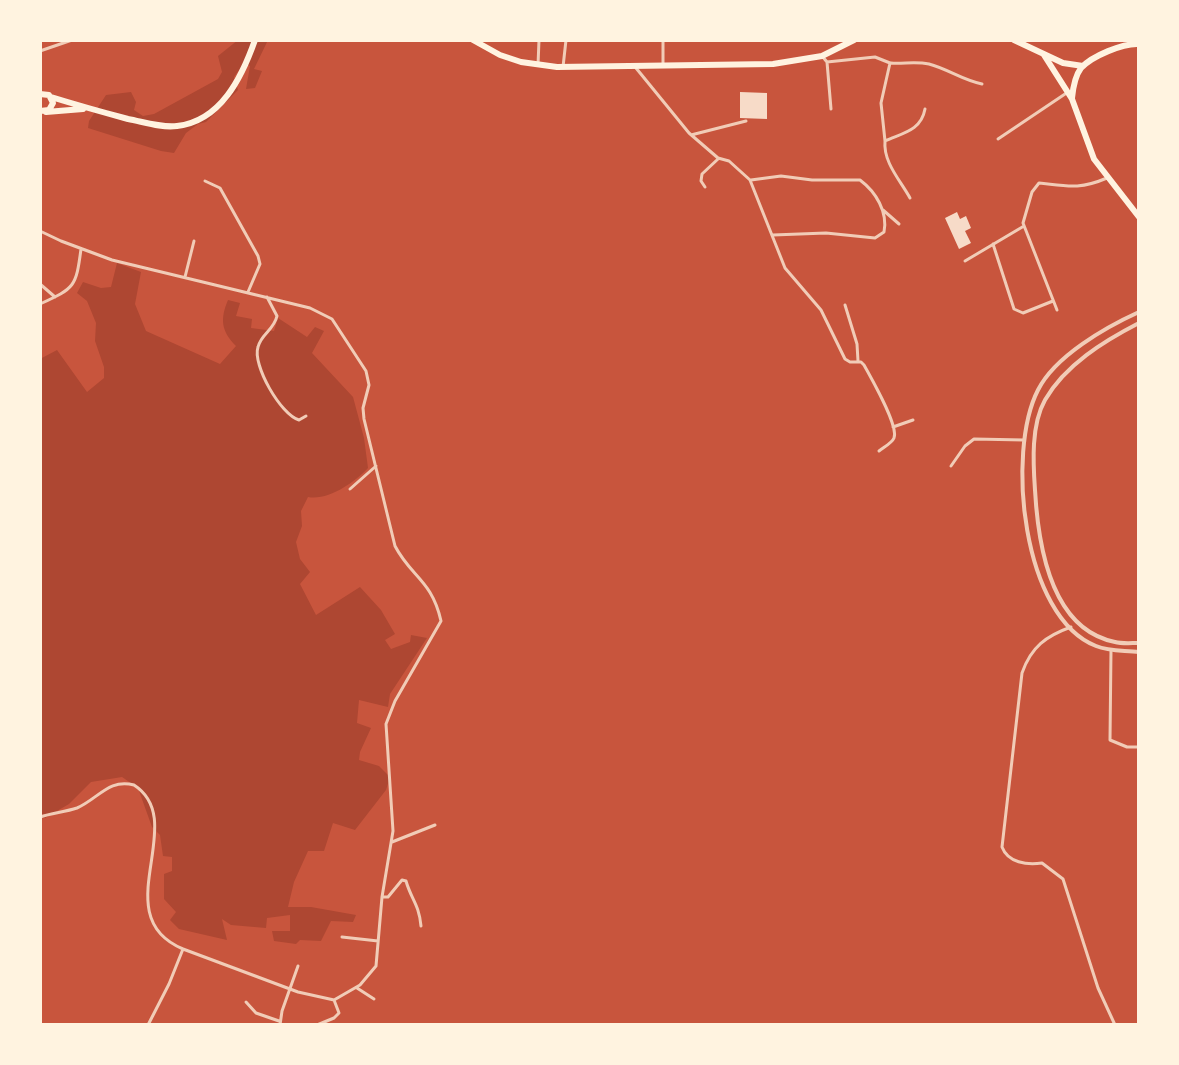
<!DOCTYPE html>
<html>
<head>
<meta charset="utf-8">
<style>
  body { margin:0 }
  #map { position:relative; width:1179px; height:1065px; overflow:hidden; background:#c8553d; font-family:"Nunito Sans",sans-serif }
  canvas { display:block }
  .frame { position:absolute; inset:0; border:42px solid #fff3e0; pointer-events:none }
</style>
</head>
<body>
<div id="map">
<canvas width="1179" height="1065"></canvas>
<div class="frame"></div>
</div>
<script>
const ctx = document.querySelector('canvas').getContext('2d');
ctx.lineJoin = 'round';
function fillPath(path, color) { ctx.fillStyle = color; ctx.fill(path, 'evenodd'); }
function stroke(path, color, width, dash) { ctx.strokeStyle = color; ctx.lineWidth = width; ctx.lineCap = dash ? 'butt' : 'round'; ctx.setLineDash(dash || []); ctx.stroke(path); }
fillPath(new Path2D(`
  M238,40h30l-14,29 8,2 -7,17 -9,1 4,-23 -6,-3 -10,14 4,13 -32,32 -8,2 -12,9 -12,20 -13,-2 -73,-23 1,-7 17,-26 25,-3 5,10 -2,8 9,6 11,-2 64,-35 4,-7 -4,-16z
  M117,263l24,9 -6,32 11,27 74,33 16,-18c-15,-15 -16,-27 -8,-46l12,3 -4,13 16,3 -1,9 23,3 4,-13 29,19 8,-10 9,4 -12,22 41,44 11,41 4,30c-13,14 -40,33 -60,29l-7,14 1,15 -6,16 4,17 10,13 -10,12 16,31 44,-28 21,23 14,24 -10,6 6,9 19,-7 1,-7 16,3 -37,56 -2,13 -29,-7 -2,23 14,5 -11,24 -1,8 20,6 11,11 -4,13 -31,40 -22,-7 -9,28h-16l-14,31 -6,25h23l45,8 -3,7 -22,-1 -10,20 -21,-1 -4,4 -22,-3 -2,-10h18v-16l-23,3 -1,10 -35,-3 -9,-6 5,21 -48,-11 -9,-9 6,-8 -12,-13v-25l8,-3v-14l-9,-1 -3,-21 -8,-8 -14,-39 -16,-11 -31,5 -22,22 -24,14 -5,-1v-458l17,-9 30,42 17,-14v-11l-9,-26 1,-18 -9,-22 -10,-8 6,-11 18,6 10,-1z`), '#ae4732');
fillPath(new Path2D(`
  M740,92l27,1v26l-27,-1z
  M957,212l3,7 6,-3 5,12 -6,3 6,12 -12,6 -14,-31z`), '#f7dbc8');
stroke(new Path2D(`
  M40,51l32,-11
  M822,56l5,6 48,-5 15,6 -9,40 4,38
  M827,62l4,47
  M891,63c13,1 24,-2 38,1 19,5 33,16 53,20
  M538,65l1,-25
  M663,66v-26
  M563,67l3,-27
  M636,68l53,65 29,25 11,3 21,19 35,88 36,42 24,49 5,3h11l3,3c7,13 35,61 30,73 -2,5 -10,9 -15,13
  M691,135l55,-14
  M998,139l70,-47
  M751,180l30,-4 31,4h48c16,12 28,32 24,52l-9,6 -49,-5 -53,2
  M205,181l15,7 38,68 2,8 -12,28
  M705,187l-4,-6 1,-7 16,-15
  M910,198c-10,-18 -27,-36 -25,-57 17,-8 36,-10 40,-32
  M883,210l16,14
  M40,231l21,10 51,19 198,48 22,11 34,52 3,14 -6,23 1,11 31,127c16,31 37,34 46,75l-46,80 -9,23 7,107 -11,66 -6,69 -16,19 -26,15 -36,-8 -115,-43
  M993,244l21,65 9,4 30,-12
  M965,261l59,-35
  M185,277l9,-36
  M40,284l15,13
  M267,297l10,19c-3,14 -16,18 -19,31 -6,18 23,68 41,73l7,-4
  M40,304c35,-16 36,-17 41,-55
  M845,305l12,39 1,17
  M1057,310l-34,-87 9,-31 7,-9c28,3 40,7 68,-5
  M893,427l20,-7
  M951,466l14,-20 9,-7 50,1
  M350,489l26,-23
  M1071,627c-25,9 -40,20 -49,46l-20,174c6,16 25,18 40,16l21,16 35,109 17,37
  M1111,650l-1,90 17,7h12
  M40,817c12,-4 25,-5 37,-9 21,-9 32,-30 57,-23 57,37 -30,131 49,164l-14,35 -21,41
  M392,842l43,-17
  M383,897h5l14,-17 4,1c5,18 13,23 15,45
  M342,937l36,4
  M357,988l17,11
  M246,1002l10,11 23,8
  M280,1025l2,-14 16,-45
  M317,1025l17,-7 5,-5 -5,-13`), '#f1ccb7', 3);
stroke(new Path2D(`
  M1139,312c-33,15 -84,44 -101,78 -32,62 -16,227 58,256 14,6 29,4 43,6
  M1139,323c-35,18 -74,42 -94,77 -14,25 -12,62 -10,90 3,54 15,139 80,152 7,2 16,1 24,1`), '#f1ccb7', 4);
stroke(new Path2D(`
  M473,40l27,15 21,7 36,5 216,-3 49,-8 32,-16
  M1014,40l49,23 20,3
  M1044,55l28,44 22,60 45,58
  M40,94l9,1 4,8 -4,7 -9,1
  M51,97c26,8 51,15 77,22 16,3 33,9 49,7 44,-5 65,-49 78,-86
  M1072,98c1,-10 3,-22 9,-30 11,-12 42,-25 58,-24
  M46,112l37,-3`), '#fff3e0', 6);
</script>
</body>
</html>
